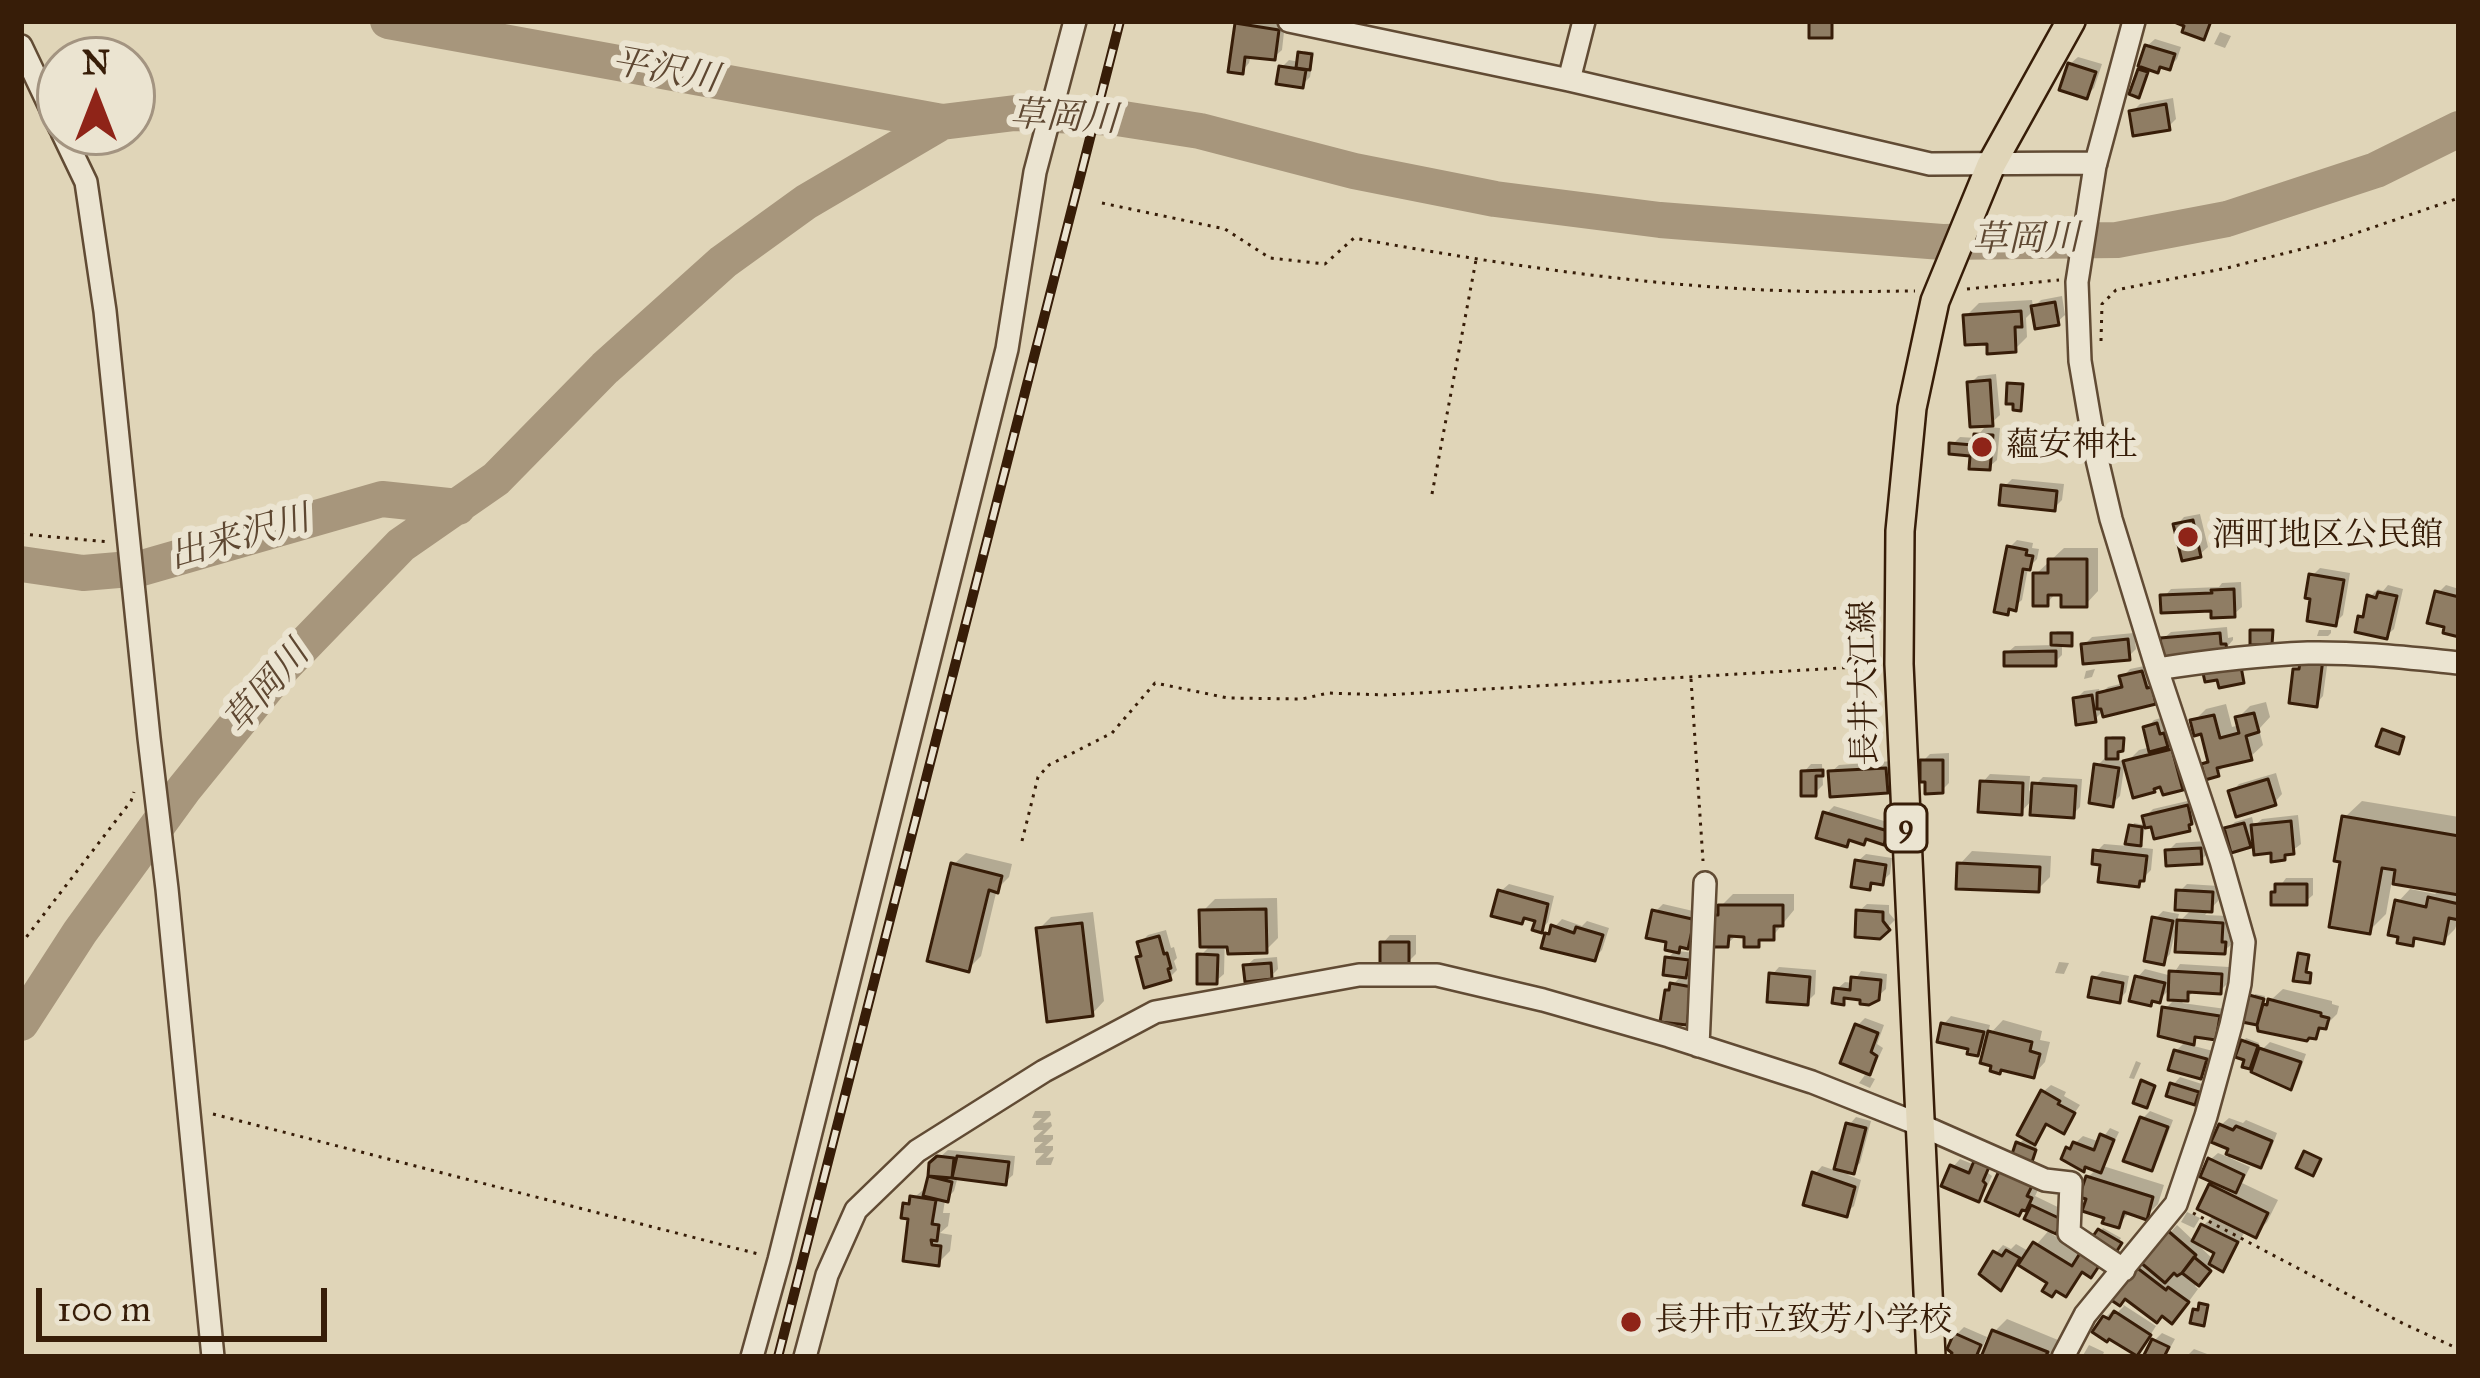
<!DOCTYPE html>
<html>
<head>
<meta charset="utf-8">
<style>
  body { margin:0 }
  #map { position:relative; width:2480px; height:1378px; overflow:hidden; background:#e0d5b8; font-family:"IM FELL Great Primer",serif }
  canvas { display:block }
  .frame { position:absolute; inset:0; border:24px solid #371d08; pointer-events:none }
  .north { position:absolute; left:36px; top:36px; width:120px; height:120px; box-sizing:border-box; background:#ebe4d1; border:3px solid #a39481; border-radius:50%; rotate:0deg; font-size:33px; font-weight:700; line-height:48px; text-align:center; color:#371d08 }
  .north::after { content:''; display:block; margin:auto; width:42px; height:54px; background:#8f2418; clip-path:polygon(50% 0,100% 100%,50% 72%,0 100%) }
  .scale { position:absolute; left:36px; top:1288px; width:291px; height:54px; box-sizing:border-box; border:6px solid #371d08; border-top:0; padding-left:15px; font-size:36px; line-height:42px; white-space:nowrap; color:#371d08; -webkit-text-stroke:9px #ebe4d1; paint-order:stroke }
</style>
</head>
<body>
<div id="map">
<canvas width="2480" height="1378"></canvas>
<div class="frame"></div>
<div class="north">N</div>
<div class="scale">100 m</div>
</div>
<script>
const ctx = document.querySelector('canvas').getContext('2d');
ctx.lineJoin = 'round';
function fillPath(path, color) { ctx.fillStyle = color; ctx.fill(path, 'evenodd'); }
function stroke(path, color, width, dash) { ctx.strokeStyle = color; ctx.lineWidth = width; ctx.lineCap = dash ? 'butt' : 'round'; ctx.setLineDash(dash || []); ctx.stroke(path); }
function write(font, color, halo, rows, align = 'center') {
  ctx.font = font + ' "IM FELL Great Primer","Noto Serif JP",serif'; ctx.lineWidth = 12; ctx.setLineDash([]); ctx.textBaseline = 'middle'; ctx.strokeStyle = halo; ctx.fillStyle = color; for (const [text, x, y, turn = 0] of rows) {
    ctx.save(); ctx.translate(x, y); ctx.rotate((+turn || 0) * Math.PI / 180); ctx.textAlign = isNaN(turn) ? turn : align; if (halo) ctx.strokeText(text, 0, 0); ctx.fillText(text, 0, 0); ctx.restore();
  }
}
fillPath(new Path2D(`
  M1242,21l43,2 -3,27 -8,7 -23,-3 -2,9 -7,8 -4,-46z
  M2220,32l11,4 -6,12 -11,-4z
  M2155,39l26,8 -4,12 -8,8 -7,-2 -4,5 -9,-3 -8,24v-20l5,-5 1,-20z
  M1304,51l10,1 -4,25 -8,8 -21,-17 8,-8 11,2z
  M2078,57l24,7 -8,24 -8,8 -16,-32z
  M2173,98l3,21 -8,8 -36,-15 8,-8z
  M2062,296l3,19 -8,7 -23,-12 -8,8 1,19 -12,12 -25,-9 -24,-24 13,-13 53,-3 1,8 8,-8z
  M1996,374l4,41 -13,12 13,1 -3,32 -8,7 -16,-14 -21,-8 8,-8 16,1 12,-15 -18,-39 8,-8z
  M2012,479l52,5 -2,16 -8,8 -50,-21z
  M2200,514l8,33 -8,7 -23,-29 7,-8z
  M2017,540l16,3 -1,5 7,1 -2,10 -9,9 -6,32 -15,12 2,-64z
  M2064,548h34v43l-12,13 -22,-12h-7l-10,11 -11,-29z
  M2320,568l30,5 -7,42 -8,8 -23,-47z
  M2241,582l1,25 -8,7 -70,-17 7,-8 48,-2 3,-4z
  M2388,585l15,4 -9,40 -8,7 -25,-19 6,-5 3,-15 8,-8 5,2z
  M2446,585l13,4v45l-21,-41z
  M2227,627l1,11 5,-1v3l-7,8 -63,-9 8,-7z
  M2319,630h12v3l-3,3h-11z
  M2057,631h17l-1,9 -3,3 -8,-1v13l-8,8 -47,-10 8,-7 39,-1v-11z
  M2134,633l2,16 -8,8 -44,-12 8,-8z
  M2329,652l-6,44 -7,8 -20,-34 7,-7z
  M2149,665l13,29 -8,7 -50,9 -10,10 -18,-21 8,-8 15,-2 1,5 8,-7 16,-4 -1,-6 7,-8z
  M2095,669l-3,8 -8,2 2,-8z
  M2266,702l4,15 -11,12 4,16 -13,12 -22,6 -11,10 -13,-9 7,-6 -7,-28 -10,-9 12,-12 20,-5 6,23 8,-2 -2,-7 12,-12z
  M2164,717l29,58 -12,13 -19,-5 -35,-21 12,-12 12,-3 -4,-19 7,-8z
  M2112,736h13v9l-12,15 12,1 -5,35 -8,8 -15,-38 8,-8 4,1v-20z
  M1949,753v30l-7,7 -19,-29 7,-7z
  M1893,761l1,21 -8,8 -55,-18 8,-7z
  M1811,764h11l1,21 -8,8 -11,-21z
  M2276,773l6,21 -7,8 -43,-10 7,-8z
  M1990,774l40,2 -1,15 14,-14 39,2 -2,28 -7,7 -39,-16 -13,14 -38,-30z
  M2196,799v21l-7,8 -44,-11 8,-8z
  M2362,801l97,16v100l-4,12 -12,12 -25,-5 -6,7 -14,-41 12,-13 25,5 6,-5 -49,-9 -6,34 -17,17 -26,-71 2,-43z
  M1834,806l60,18 -3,10 -8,7 -15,-4 -16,1 -6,5 -20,-29z
  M2298,815l3,29 -17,13 -29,-18 -5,5 -23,-15 8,-7 17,-5 2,9 8,-7z
  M2134,823l11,2 -2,15 -7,7 17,2 -2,21 -13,13 -35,-21 -7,-10 8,-8 24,2z
  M2207,841l1,12 -8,8 -32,-10 8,-8z
  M1972,851l79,5 -1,21 -12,12 -78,-25z
  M966,853l46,11 -3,13 -12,12 -16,67 -13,13 -15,-104z
  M1866,854l26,4 -2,16 -8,7 -7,-1 -6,7 -11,-26z
  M2286,878h27v17l-8,7 -27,-13z
  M1509,884l45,12 -6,26 -7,8 -2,-11 -12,-3 -5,5 -21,-30z
  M2187,884l32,2 -1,15 -13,14 24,1 -1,19 4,1v8l-8,7 -48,-23 -6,26 -7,8 -8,-43 8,-8 16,3 -3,11 17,-17 -14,-16z
  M1733,894h61v16l-22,27h-7l-8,7 -10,-10h-9l-11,10 -11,-28 5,-4v-6z
  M1277,898l1,40 -12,12 -41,-18 -1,42 -8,7 -16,-25 12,-12 -10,-32 13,-13z
  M1663,904l43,10 -11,24 -17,13 17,2 -2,14 -10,10 16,3 -6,35 -7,7 -19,-31 15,-16 -14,-17 8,-8 -21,-38z
  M1867,904l22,1v8l6,7 -16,16 -20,-25z
  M1093,912l11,89 -12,13 -53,-85 12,-12z
  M1562,919l20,7 5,-5 22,7 -7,22 -8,8 -46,-24z
  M1166,930l5,18 3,-1 3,11 -3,3 3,9 -8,8 -26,-24 -3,-11 8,-8z
  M1390,935h26v19l-8,8 -25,-19z
  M1277,957l1,12 -7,7 -25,-10 8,-7z
  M2059,962l10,1 -5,11 -9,-1z
  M2180,964l49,3 -1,16 -8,8 -24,-2 -14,14 44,6 -3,20 -8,8 -15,-2 -10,10 23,6 -5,17 -8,8 -24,-25 11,-11 -22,-31 12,-12 -6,-9 -12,12 -5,-1 -4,4 -12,-26 7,-8 27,7z
  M1779,967l37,3 -1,24 -8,8 -35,-27z
  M1861,971l26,3 -1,15 -9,8 -29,-1 -5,5 -6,-12 8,-7 8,1z
  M2102,971l27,5 -3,16 -7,8 -24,-22z
  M2283,989l49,12v3l7,2 -2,8 -22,22 -69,-16 9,-26 10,2 -4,13z
  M1951,1016l39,9 -3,12 16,-17 39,11 -2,9 10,2 -5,20 -12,13 -44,-34 -12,12 -33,-29z
  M1865,1018l19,7 -7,19 6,4 -7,15 -11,12 10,4 -5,9 -11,-5 9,-12 -11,-45z
  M2246,1038l13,5 -6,15 17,-16 36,12 -9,25 -7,8 -30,-33 -11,12 -5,-25z
  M2136,1061l5,2 -7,16 -5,-1z
  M2180,1077l25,8 -3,9 -8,8 -21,-17z
  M2051,1085l15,7 -2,4 16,9 -17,25 -15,-8 -17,23 6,2 -4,11 -14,-14 7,-7 17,-45z
  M1035,1111h15l1,4 -8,8 8,-1 1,4 -9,9h10v4l-8,7h8v4l-7,8 8,-1 -3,8h-15v-4l8,-8h-9v-4l8,-7h-9v-4l9,-8h-9l-1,-4 9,-8h-10z
  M2150,1111l23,9 -15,40 -7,8 -9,-49z
  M1856,1117l15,4 -11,42 -12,12 13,5 -7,26 -8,7 -31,-39 7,-8 15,5 12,-46z
  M2229,1118l14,5 3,-3 31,13 -9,24 -8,8 -28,-12 -2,5 20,9 -8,16 36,17 -11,22 -12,12 -9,-5 -16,31 -7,8 -8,-4 -20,22 3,3 -14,19 -46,-39 39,-44 37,35 4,-9 -15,-25 12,-12 -3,-28 5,-5 -7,-21 8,-7 10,4 4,-10 -11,-22z
  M2110,1128l9,4 -16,34 61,19 -6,19 -12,12 -15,-5 -13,14 -30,-48 9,-8 -28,-20 14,-13 17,6z
  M948,1150l67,6 -2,19 -8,7 -47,-6 -4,15 -9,9 -2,13h7l-2,13 -8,7 12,2 -2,16 -12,12 -32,-59 22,-18 4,-22z
  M1984,1155l10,4 -6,14 4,3 -7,15 -7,7 -25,-31 7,-8 15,6z
  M2002,1173l36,5 -5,10 5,2 -3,6 33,16 -5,11 -11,11 31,20 20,-26 18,10 -7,12 -30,20 -19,23 -47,-31 -17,25 -5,-34 7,-8 8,4 5,-5 14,8 21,-24 -19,-17 -8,-4z
  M2187,1212l13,6 -6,10 -13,-6z
  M2119,1302l37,24 -12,19 -39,-27 8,-8 4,3 7,-7z
  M2007,1319l51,21 -5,12 -5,5h-64l11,-26z
  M1964,1327l23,10 -9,20h-25l3,-22z
  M2162,1333l13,6 -10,18h-19l8,-16z
  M2089,1345l15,7 -2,5h-20z
  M2194,1349l21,8h-29z`), '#0003');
stroke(new Path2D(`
  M388,21l554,101
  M21,564l62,9 59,-5 240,-69 76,8
  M21,1023l59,-91 104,-143 100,-123 117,-121 95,-66 109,-111 118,-106 83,-60 136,-80 73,-9 102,5 83,13 154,40 141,28 165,21 282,22 175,-2 110,-21 149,-49 83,-41`), '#a7967c', 36);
const building = new Path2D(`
  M1809,21h23v17h-23z
  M2172,21h39l-7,19 -22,-8 2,-6z
  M1235,23l44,7 -4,30 -30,-3 -2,17 -15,-2z
  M2145,45l30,9 -5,16 -10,-3 -2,6 -20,-7z
  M1298,52l14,2 -2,16 -14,-2z
  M2068,63l28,9 -9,27 -28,-9z
  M1279,66l27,4 -3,18 -27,-4z
  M2138,69l10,3 -9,26 -10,-4z
  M2166,104l4,26 -37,6 -4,-25z
  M2055,302l4,23 -24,4 -4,-23z
  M2021,311l1,16h-7l1,25 -29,2v-10l-22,1 -2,-30z
  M1990,380l3,46 -23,1 -3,-45z
  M2007,383l16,1 -2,27 -8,-1v-6h-7z
  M1974,434l19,1 -3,35 -21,-1 1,-13 -21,-2v-11l24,2z
  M2001,485l56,6 -2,20 -56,-6z
  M2193,520l8,37 -19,4 -9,-37z
  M2007,546l20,4 -1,5 7,1 -3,14 -7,-1 -7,42 -7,-2 -1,6 -14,-3z
  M2048,559h39v48h-26v-12h-13v11h-15v-33h15z
  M2309,574l35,6 -8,46 -29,-5 3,-22 -5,-1z
  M2234,589l1,28 -24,1v-7l-50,2 -1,-18 52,-2 -1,-3z
  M2435,591l24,6v40l-16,-4 1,-6 -17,-4z
  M2378,592l19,4 -10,43 -32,-7 3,-16 5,1 4,-22 9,3z
  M2250,630h23l-1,15h-22z
  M2051,633h21v13l-21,-1z
  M2220,633l1,11h5l1,7 -65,6 -2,-19z
  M2128,639l2,21 -47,4 -2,-20z
  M2056,651v15h-52v-14z
  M2301,656l22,3 -6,48 -28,-4 4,-34h6z
  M2240,661l4,22 -25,5 -2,-8 -12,2 -3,-13z
  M2142,671l5,17 5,-1 4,17 -53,13 -2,-8h-4v-16l25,-6 -3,-11z
  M2092,695l4,27 -20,3 -3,-27z
  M2254,713l5,19 -13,4 6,24 -35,8 2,8 -14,4 -4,-16 7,-2 -7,-28 -7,2 -4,-16 24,-5 6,23 19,-5 -4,-16z
  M2157,723l3,11 4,-1 4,14 -19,5 -6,-25z
  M2382,729l22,8 -5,17 -23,-8z
  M2106,738h18l-1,13 -5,1v7h-12z
  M2172,749l11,41 -20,5 -3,-8 -6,2 1,3 -22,6 -10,-37z
  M1920,760h23v33l-18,1v-12h-5z
  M2094,764l25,4 -6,39 -24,-4z
  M1886,768l2,25 -58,4 -2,-26z
  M1823,770v6h-7v20h-15v-25z
  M2268,779l8,26 -40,12 -8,-26z
  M1980,781l43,2 -1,32 -44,-3z
  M2032,783l44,3 -2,32 -44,-3z
  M2188,805l4,19 -3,1 1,6 -36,8 -3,-12 -6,1 -3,-12z
  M1823,812l65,19 -4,14 -18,-6 -2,6 -15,-5 -2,7 -31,-9z
  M2342,816l117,20v59l-66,-11 2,-14 -13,-2 -12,66 -41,-7 11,-65 -6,-1z
  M2291,821l3,33 -9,1v5l-14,2v-9l-17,2 -3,-30z
  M2244,823l7,24 -20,6 -7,-25z
  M2129,825l13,2 -1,19 -16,-2z
  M2201,848l1,16 -36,2 -1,-16z
  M2093,850l54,6 -3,25h-4l-1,6 -41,-5 2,-17 -8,-1z
  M1855,860l31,5 -3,20 -12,-2 -1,7 -19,-3z
  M951,863l51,13 -4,17 -9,-3 -20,82 -42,-11z
  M1957,863l83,4 -1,25 -83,-3z
  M2275,884h32v21h-36v-13h4z
  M1498,890l50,14 -6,29 -10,-3 3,-9 -11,-3 -2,6 -31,-8z
  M2176,890l37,2 -1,20 -37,-2z
  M2428,897l31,7v16l-10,-2 -5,26 -30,-6 -1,8 -16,-3 1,-6 -10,-2 7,-35 31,7z
  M1718,905h65v21h-9v14h-15v7h-15v-10l-15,-1 -1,11h-15v-32h5z
  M1266,909l1,44 -39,1 -1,-7h-27l-1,-37z
  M1652,910l49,11 -8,5 -5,23 -8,-2 -1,6 -14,-3 1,-8 -20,-4z
  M1856,910l27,2v9l7,9 -10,9 -25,-2z
  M2152,917l21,4 -9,44 -20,-4z
  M2177,920l46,3 -1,19h4l-1,12 -50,-2z
  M1082,923l11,93 -46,6 -11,-94z
  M1551,925l23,8 2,-6 27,8 -8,26 -54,-13 4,-15 4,1z
  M1159,936l5,18 3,-1 4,15 -3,1 3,11 -27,8 -8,-31 5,-1 -4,-14z
  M1380,942h29v23h-29z
  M2298,953l11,2 -3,17 5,1 -1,10 -17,-2z
  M1197,954l21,1 -1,29h-20z
  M1665,957l24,3 -3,18 -23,-3z
  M1271,963l1,16 -27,3 -2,-17z
  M2169,971l53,3 -1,20 -33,-2v9l-20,-1z
  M1769,973l41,4 -2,28 -41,-3z
  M2135,976l30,7 -5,20 -8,-2 -1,5 -22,-5z
  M1851,977l30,3 -2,20 -10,5 -9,-1v-4l-16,-2v7l-12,-2 2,-15 16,2z
  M2092,977l31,6 -3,20 -32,-6z
  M1670,983l22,4 -5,38 -27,-3 5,-32h4z
  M2249,995l15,4 -7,26 -15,-3z
  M2268,999l53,14v3l8,2 -3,11 -7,-1 -3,11 -7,-1 -2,3 -49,-10 -1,-6 6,-21 4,1z
  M2162,1007l58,9 -4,24 -21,-3 -1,8 -36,-9z
  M1941,1023l43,9 -6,24 -11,-2 1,-5 -31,-7z
  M1855,1024l23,9 -7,19 6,4 -7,19 -30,-12z
  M1988,1031l44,11 -2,9 10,3 -6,24 -33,-8 -1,4 -10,-3 1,-5 -11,-3z
  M2241,1040l17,6 -8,23 -8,-2 2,-7 -9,-3z
  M2259,1048l42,14 -10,28 -40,-18z
  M2174,1050l33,9 -6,20 -33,-9z
  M2141,1080l14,6 -8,22 -14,-5z
  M2170,1083l29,9 -4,13 -29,-9z
  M2041,1090l19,11 -2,3 17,9 -11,21 -18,-10 -11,21 -18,-10z
  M2140,1117l28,10 -16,44 -29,-10z
  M1846,1123l20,5 -12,46 -20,-5z
  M2219,1124l14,6 3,-4 36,15 -11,27 -35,-14 2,-5 -17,-7z
  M2100,1134l14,6 -13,33 -16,-6 -1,5 -23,-13 5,-12 4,2 3,-7 21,8z
  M2016,1142l20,8 -5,15 -20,-8z
  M2304,1151l17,8 -8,17 -17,-8z
  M937,1156l17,2 -2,20 -24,-2 1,-13z
  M957,1156l52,6 -3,23 -54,-7z
  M2208,1158l36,17 -8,18 -36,-16z
  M1974,1161l15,6 -6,14 3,3 -7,18 -38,-16 9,-21 19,8z
  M1999,1171l33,15 -5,10 5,2 -6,13 -4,-1 -3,6 -34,-15z
  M1812,1172l43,15 -8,30 -44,-12z
  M928,1176l24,6 -4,20 -25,-6z
  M2086,1176l67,21 -6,23 -23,-8 -5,16 -17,-5 2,-5 -22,-7 4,-12 -7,-2z
  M2209,1184l59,29 -12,25 -59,-29z
  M910,1196l26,4 -4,24 7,1 -2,16 -6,-1 1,5 9,1 -2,20 -36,-5 5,-42 -7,-1 2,-15 6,1z
  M2031,1205l32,15 -7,14 -32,-15z
  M2201,1224l37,18 -15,30 -14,-8 5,-11 -22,-12z
  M2098,1229l24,14 -7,11 -24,-15z
  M2167,1230l29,25 -14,18 -5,3 -3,-3 -9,10 -25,-21z
  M2033,1242l39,24 10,-16 19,13 -10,15 -9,-6 -16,25 -10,-6 -4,6 -10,-6 5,-8 -29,-18z
  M2006,1250l14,8 -19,33 -22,-17 14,-23 9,5z
  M2194,1257l17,14 -12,15 -17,-13z
  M2136,1267l30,23 2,-3 21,15 -17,22 -10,-8 -5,7 -32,-24 -5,7 -9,-6z
  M2199,1303l9,2 -4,21 -14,-3 3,-14 5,1z
  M2114,1311l37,24 -14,21 -28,-17 -2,3 -15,-10 11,-16 6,3z
  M1992,1330l56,22 -3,5h-64z
  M1954,1333l27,12 -5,12h-26l2,-4 -5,-4z
  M2152,1339l17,8 -5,10h-21z`);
fillPath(building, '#8f7d64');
stroke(building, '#371d08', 3);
const minor = new Path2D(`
  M1289,21l280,59 361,84 166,-1
  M21,46l39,82
  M1569,80l15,-59
  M62,132l24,50 19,129 44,427 18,151 46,468
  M2157,669c51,-8 100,-14 151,-16 50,-1 101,5 151,10
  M1698,1046l7,-163
  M752,1357l27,-97 228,-911 28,-177 40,-151
  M805,1357l22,-82 29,-65 61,-59 127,-80 111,-59 204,-37h78l106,25 126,36 143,46 106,42 127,56 26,3 -2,50 55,37
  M2063,1357l22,-42 91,-111 30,-88 25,-91 9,-41 4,-42 -23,-81 -64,-192 -46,-150 -15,-64 -16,-94 -3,-79 18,-116 39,-145`);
const major = new Path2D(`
  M1931,1357l-32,-693 1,-133 12,-123 23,-107 56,-136 80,-144`);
stroke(minor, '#614b34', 26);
stroke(major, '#371d08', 32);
stroke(new Path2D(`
  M1102,203l123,26 45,29 55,6 29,-26c145,26 293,49 441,53 40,2 80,0 120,0
  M1967,289l92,-9
  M2101,341l1,-37 14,-14 111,-22 106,-27 126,-43
  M1432,494l44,-234
  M21,534l89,8
  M1691,679l12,182
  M1022,841l16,-64 11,-12 63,-32 43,-50 73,15 74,1 26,-6 58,2 487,-29
  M21,944l110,-143 3,-9
  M213,1114l549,141
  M2193,1213l211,111 55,25`), '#371d08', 3, [3, 6]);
stroke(minor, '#ebe4d1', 21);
stroke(major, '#e0d5b8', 27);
const rail = new Path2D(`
  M778,1357l342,-1336`);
stroke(rail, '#371d08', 10);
stroke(rail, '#ebe4d1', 6, [18]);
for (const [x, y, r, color] of [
  [1982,447,12,"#8f2418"],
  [2188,537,12,"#8f2418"],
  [1631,1322,12,"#8f2418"]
]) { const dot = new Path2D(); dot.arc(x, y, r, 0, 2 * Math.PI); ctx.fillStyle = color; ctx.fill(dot); stroke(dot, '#ebe4d1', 4.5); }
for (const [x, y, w] of [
  [1906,828,42]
]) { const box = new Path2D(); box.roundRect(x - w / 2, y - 24, w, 48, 9); ctx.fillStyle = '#ebe4d1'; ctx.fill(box); stroke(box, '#371d08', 3); }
write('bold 30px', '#371d08', null, [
  ["9",1906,828]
]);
write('33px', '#371d08', '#ebe4d1', [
  ["蘊安神社",2006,447],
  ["酒町地区公民館",2212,537],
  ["長井市立致芳小学校",1655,1322]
], 'left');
write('33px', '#371d08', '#ebe4d1', [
  ["長井大江線",1866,683,-91]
]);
write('italic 36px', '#5e4731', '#ebe4d1', [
  ["平沢川",665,72,10],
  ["草岡川",1064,119,3],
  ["草岡川",2026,241,-1],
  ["出来沢川",240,539,-16],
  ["草岡川",268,689,-49]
]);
</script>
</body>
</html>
